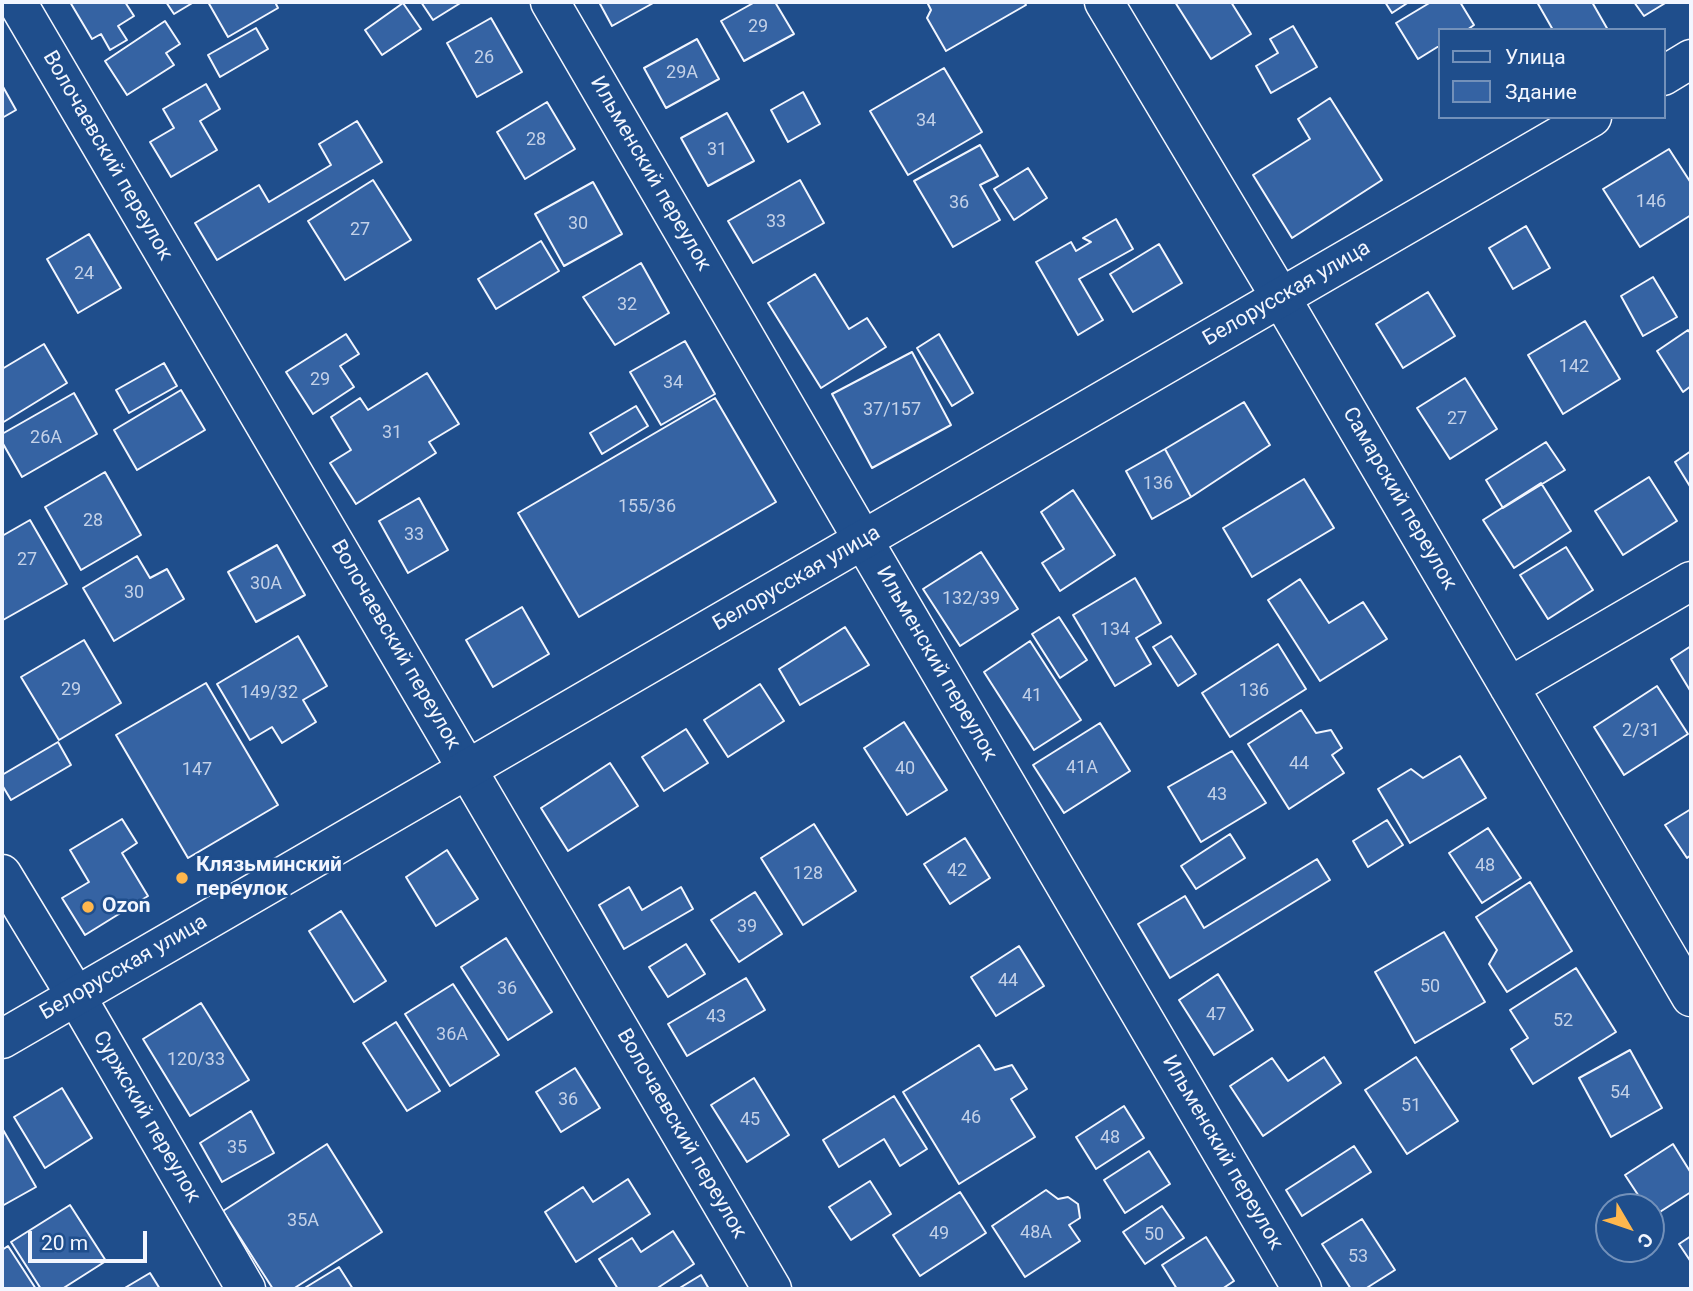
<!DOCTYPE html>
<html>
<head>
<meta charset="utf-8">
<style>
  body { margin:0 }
  #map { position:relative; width:1693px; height:1291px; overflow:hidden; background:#1f4e8c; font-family:Roboto,sans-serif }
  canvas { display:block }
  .frame { position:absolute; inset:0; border:4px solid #f2f6ff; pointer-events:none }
  .legend { position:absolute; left:1438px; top:28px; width:228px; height:91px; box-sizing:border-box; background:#1f4e8c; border:2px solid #7391ba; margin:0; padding:9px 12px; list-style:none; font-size:21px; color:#f2f6ff }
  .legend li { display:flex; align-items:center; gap:14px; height:35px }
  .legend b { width:35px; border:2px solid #7391ba }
  .north { position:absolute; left:1595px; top:1193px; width:70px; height:70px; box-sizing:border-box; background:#1f4e8c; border:2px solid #7391ba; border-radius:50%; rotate:129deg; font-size:19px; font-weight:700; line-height:28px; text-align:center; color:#f2f6ff }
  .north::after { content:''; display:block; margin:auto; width:24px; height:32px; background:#ffb74d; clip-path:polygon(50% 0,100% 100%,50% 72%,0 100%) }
  .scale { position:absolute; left:28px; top:1231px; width:119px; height:32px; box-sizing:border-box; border:4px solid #f2f6ff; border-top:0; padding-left:9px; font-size:21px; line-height:24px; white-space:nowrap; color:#f2f6ff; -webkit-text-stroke:5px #1f4e8c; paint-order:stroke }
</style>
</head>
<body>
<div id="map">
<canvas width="1693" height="1291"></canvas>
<div class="frame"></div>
<ul class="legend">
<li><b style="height:9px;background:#1f4e8c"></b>Улица</li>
<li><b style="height:19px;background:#3563a3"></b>Здание</li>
</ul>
<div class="north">С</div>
<div class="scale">20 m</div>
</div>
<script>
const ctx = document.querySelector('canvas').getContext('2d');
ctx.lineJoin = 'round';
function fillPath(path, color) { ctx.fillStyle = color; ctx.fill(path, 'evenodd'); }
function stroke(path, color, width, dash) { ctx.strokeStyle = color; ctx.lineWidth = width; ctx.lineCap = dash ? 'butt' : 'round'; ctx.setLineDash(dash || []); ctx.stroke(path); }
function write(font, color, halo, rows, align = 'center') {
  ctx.font = font + ' Roboto,sans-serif'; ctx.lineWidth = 5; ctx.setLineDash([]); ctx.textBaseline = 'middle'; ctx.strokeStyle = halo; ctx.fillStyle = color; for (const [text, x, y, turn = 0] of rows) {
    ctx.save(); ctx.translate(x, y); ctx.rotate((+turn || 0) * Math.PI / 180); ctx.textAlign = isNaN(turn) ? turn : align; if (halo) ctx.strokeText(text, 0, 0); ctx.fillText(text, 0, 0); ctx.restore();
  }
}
const building = new Path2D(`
  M70,2h55l9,14 -16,10 9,14 -17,10 -9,-16 -9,5z
  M166,2h28l-20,12z
  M208,2h67l3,6 -50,29z
  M421,2h41l-29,18z
  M599,2h56l-43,24z
  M755,2h20l19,32 -50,27 -23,-40z
  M927,2h97l2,3 -80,46 -19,-33 4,-8z
  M1175,2h56l20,32 -40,25z
  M1385,2h24l-17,11z
  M1431,2h29l14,23 -7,5h-28v16l-21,13 -22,-36z
  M1537,2h55l16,28h-55z
  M1634,2h33l-23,14z
  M403,3l18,26 -39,26 -17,-25z
  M491,18l31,54 -45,25 -30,-54z
  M165,21l15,23 -14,9 8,12 -47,30 -22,-34z
  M1293,26l24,41 -46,26 -15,-27 22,-13 -8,-14z
  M256,28l12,21 -48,28 -12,-22z
  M697,39l22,40 -53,29 -22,-40z
  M944,68l38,64 -74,43 -38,-64z
  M206,84l14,25 -20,12 17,29 -46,27 -21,-35 24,-14 -11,-19z
  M2,85l14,25 -14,8z
  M803,92l17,32 -32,18 -17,-32z
  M1330,98l52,82 -90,58 -39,-63 57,-36 -12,-20z
  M547,102l28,47 -50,30 -28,-47z
  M727,113l27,48 -46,25 -27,-48z
  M357,121l25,41 -165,98 -22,-37 64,-38 10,17 62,-37 -12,-21z
  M980,145l18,31 -18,9 20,35 -47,27 -39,-66z
  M1669,149l22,34v32l-51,32 -37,-58z
  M1028,168l19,30 -33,22 -20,-31z
  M373,180l38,60 -66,40 -37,-59z
  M800,180l24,43 -71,40 -25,-42z
  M593,182l29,52 -58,32 -29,-52z
  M1116,219l17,30 -54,30 24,41 -25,15 -42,-73 35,-20 5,9 15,-9 -8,-4z
  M1526,226l24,42 -37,21 -24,-41z
  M89,234l32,54 -43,25 -31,-54z
  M541,241l18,30 -63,38 -18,-30z
  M1159,244l23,39 -49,29 -23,-38z
  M641,263l28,50 -54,32 -32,-48z
  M815,274l34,55 18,-11 19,29 -65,41 -53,-85z
  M1653,277l24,40 -34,19 -22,-40z
  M1428,292l27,44 -52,32 -27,-44z
  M1585,321l35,58 -57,35 -35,-59z
  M1688,330l3,4v52l-8,6 -26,-41z
  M346,334l13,20 -19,12 14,21 -41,27 -27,-42z
  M939,334l34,59 -21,13 -35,-58z
  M685,341l30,53 -54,31 -31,-53z
  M44,344l23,39 -65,40v-54z
  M912,352l39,73 -79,43 -40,-74z
  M164,363l13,23 -48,27 -13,-23z
  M427,373l32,51 -30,18 7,11 -80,51 -26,-41 21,-13 -20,-33 29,-19 8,12z
  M1465,378l32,51 -47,30 -33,-51z
  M181,390l24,40 -68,40 -23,-40z
  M74,393l23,41 -75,43 -20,-35v-8z
  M715,398l61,104 -197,115 -61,-104z
  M1244,402l26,43 -79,52 -26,-48z
  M636,406l12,20 -46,28 -12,-21z
  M1546,442l19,28 -62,38 -17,-28z
  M1165,449l26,48 -39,22 -26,-48z
  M1691,451v37l-16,-26z
  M105,472l36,63 -60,35 -36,-63z
  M1649,477l28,44 -54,34 -28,-44z
  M1304,479l30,49 -82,49 -29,-49z
  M1541,483l30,48 -57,37 -31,-48z
  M1073,490l42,65 -55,36 -18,-28 22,-14 -23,-37z
  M419,498l29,52 -40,23 -29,-52z
  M30,520l37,64 -64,36 -1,-3v-81z
  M277,545l28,50 -49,27 -28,-50z
  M1566,547l27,43 -45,29 -28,-44z
  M981,552l37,57 -58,37 -37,-57z
  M137,556l13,22 17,-9 17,30 -70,42 -31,-53z
  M1135,578l26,45 -25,15 15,26 -36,22 -42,-71z
  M1300,579l29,44 34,-21 24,37 -67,42 -52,-81z
  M522,607l27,47 -56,33 -27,-47z
  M1059,617l28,43 -27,18 -28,-44z
  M845,627l24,38 -69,40 -21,-36z
  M298,636l29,50 -24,14 13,22 -34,21 -10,-16 -22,13 -33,-56z
  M1171,636l25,38 -18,12 -25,-39z
  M84,640l37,63 -62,37 -38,-63z
  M1030,641l51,79 -47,30 -50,-78z
  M1278,644l28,45 -76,48 -28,-44z
  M1691,646v46l-20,-33z
  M206,683l72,122 -90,53 -72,-123z
  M760,684l24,37 -56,36 -24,-37z
  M1657,686l31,48 -64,41 -30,-48z
  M1301,710l15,23 15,-3 11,18 -10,7 12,18 -55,36 -41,-65z
  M904,722l43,68 -40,25 -43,-67z
  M1100,723l30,48 -66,42 -31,-48z
  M686,729l22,34 -44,28 -22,-34z
  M58,742l13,23 -60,35 -9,-15v-10z
  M1232,751l34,52 -65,39 -33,-55z
  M1460,756l26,42 -76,45 -32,-54 33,-20 12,9z
  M610,763l28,43 -70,45 -27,-43z
  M1691,809v46l-4,3 -22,-33z
  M122,819l15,24 -15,10 26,43 -63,39 -23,-37 27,-16 -19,-32z
  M1387,820l16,25 -35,22 -15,-26z
  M814,824l42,67 -53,34 -42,-67z
  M1488,828l33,50 -39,25 -33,-50z
  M1230,834l15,24 -49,31 -15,-23z
  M965,838l25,40 -40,26 -26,-40z
  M447,850l31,49 -42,27 -30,-49z
  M1317,859l13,21 -160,98 -32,-54 47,-28 19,32z
  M1530,882l42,69 -65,41 -18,-28 8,-14 -21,-33z
  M629,887l13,23 39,-23 12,22 -69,40 -25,-44z
  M755,892l27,42 -43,28 -28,-42z
  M341,911l45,70 -32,21 -45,-71z
  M1444,932l41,70 -70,41 -40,-71z
  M506,938l46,74 -44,28 -47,-73z
  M686,944l19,30 -37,23 -19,-30z
  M1019,946l25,40 -48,30 -25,-39z
  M1576,968l40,64 -83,52 -22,-35 17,-11 -18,-28z
  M1218,974l35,56 -39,25 -35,-55z
  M746,978l19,32 -78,46 -19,-32z
  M453,984l46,71 -49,31 -45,-72z
  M201,1003l48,77 -59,36 -47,-77z
  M396,1022l44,69 -33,20 -44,-68z
  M979,1045l16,25 17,-5 15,24 -16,10 24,38 -76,47 -56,-92z
  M1630,1050l32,58 -51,29 -32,-59z
  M1324,1057l17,26 -78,53 -33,-50 42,-28 16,23z
  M1416,1057l42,64 -51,33 -42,-64z
  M575,1068l25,40 -39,24 -25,-40z
  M754,1078l35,57 -42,27 -36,-57z
  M62,1088l30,50 -47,30 -31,-51z
  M894,1096l33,53 -27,17 -16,-27 -45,28 -16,-27z
  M1124,1106l20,32 -48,31 -20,-32z
  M251,1111l23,42 -52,29 -22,-39z
  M2,1128l34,59 -34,19z
  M327,1144l55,88 -89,57h-20l-50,-78z
  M1673,1144l18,29v19l-39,25 -1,-10h-5l-21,-32z
  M1354,1146l17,26 -69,44 -16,-26z
  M1149,1151l21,33 -45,29 -21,-33z
  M628,1179l22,35 -74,48 -31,-50 38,-25 10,15z
  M870,1181l21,33 -40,26 -22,-33z
  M1046,1190l12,9 10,-2 10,7 2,14 -11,7 11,16 -55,36 -33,-51z
  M960,1192l26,41 -66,43 -27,-41z
  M70,1205l36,56 -44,28h-21l-30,-47z
  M1162,1206l22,32 -39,26 -22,-32z
  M1362,1219l33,51 -30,19h-14l-29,-45z
  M673,1231l21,33 -38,25h-38l-19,-30 33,-21 9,14z
  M1691,1236v26l-12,-18z
  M1206,1237l28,44 -12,8h-45l-15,-24z
  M8,1246l28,43h-34v-39z
  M339,1267l14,22h-50z
  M150,1273l10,16h-37z
  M701,1275l8,14h-31z`);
fillPath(building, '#3563a3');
stroke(building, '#f2f6ff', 2);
const minor = new Path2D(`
  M17,2l755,1287
  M550,2l313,538 439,749
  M1104,2l177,296 410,699
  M1509,687l182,-106
  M2,874l74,122 170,293`);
const major = new Path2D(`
  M1663,76l28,-17
  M2,1039l1590,-922`);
stroke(minor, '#f2f6ff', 41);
stroke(major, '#f2f6ff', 41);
stroke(minor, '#1f4e8c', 38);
stroke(major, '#1f4e8c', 38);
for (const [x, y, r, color] of [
  [182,878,7,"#ffb74d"],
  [88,907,7,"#ffb74d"]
]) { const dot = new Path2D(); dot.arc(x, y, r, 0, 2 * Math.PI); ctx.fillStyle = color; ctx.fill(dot); stroke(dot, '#1f4e8c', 2.5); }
write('18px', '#c3d1e8', null, [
  ["29",758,27],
  ["26",484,58],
  ["29А",682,73],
  ["34",926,121],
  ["28",536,140],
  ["31",717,150],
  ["146",1651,202],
  ["36",959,203],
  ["33",776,222],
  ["30",578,224],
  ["27",360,230],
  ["24",84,274],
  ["32",627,305],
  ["142",1574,367],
  ["29",320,380],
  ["34",673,383],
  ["37/157",892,410],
  ["27",1457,419],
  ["31",392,433],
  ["26А",46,438],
  ["136",1158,484],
  ["155/36",647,507],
  ["28",93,521],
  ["33",414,535],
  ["27",27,560],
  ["30А",266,584],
  ["30",134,593],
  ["132/39",971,599],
  ["134",1115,630],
  ["29",71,690],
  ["136",1254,691],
  ["149/32",269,693],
  ["41",1032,696],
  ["2/31",1641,731],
  ["44",1299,764],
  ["41А",1082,768],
  ["40",905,769],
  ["147",197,770],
  ["43",1217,795],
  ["48",1485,866],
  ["42",957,871],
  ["128",808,874],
  ["39",747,927],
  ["44",1008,981],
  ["50",1430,987],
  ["36",507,989],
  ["47",1216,1015],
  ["43",716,1017],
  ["52",1563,1021],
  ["36А",452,1035],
  ["120/33",196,1060],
  ["54",1620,1093],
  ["36",568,1100],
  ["51",1411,1106],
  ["46",971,1118],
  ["45",750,1120],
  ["48",1110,1138],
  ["35",237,1148],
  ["35А",303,1221],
  ["48А",1036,1233],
  ["49",939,1234],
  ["50",1154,1235],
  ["53",1358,1257]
]);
write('21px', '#f2f6ff', '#1f4e8c', [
  ["Волочаевский переулок",107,156,60],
  ["Ильменский переулок",650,174,60],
  ["Белорусская улица",1287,294,-30],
  ["Самарский переулок",1399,499,60],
  ["Белорусская улица",797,579,-30],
  ["Волочаевский переулок",395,645,60],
  ["Ильменский переулок",936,664,60],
  ["Белорусская улица",124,968,-30],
  ["Суржский переулок",146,1117,60],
  ["Волочаевский переулок",681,1134,60],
  ["Ильменский переулок",1222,1153,60]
]);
write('bold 21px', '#f2f6ff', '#1f4e8c', [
  ["Клязьминский",196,866],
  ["переулок",196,890],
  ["Ozon",102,907]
], 'left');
</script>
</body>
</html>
